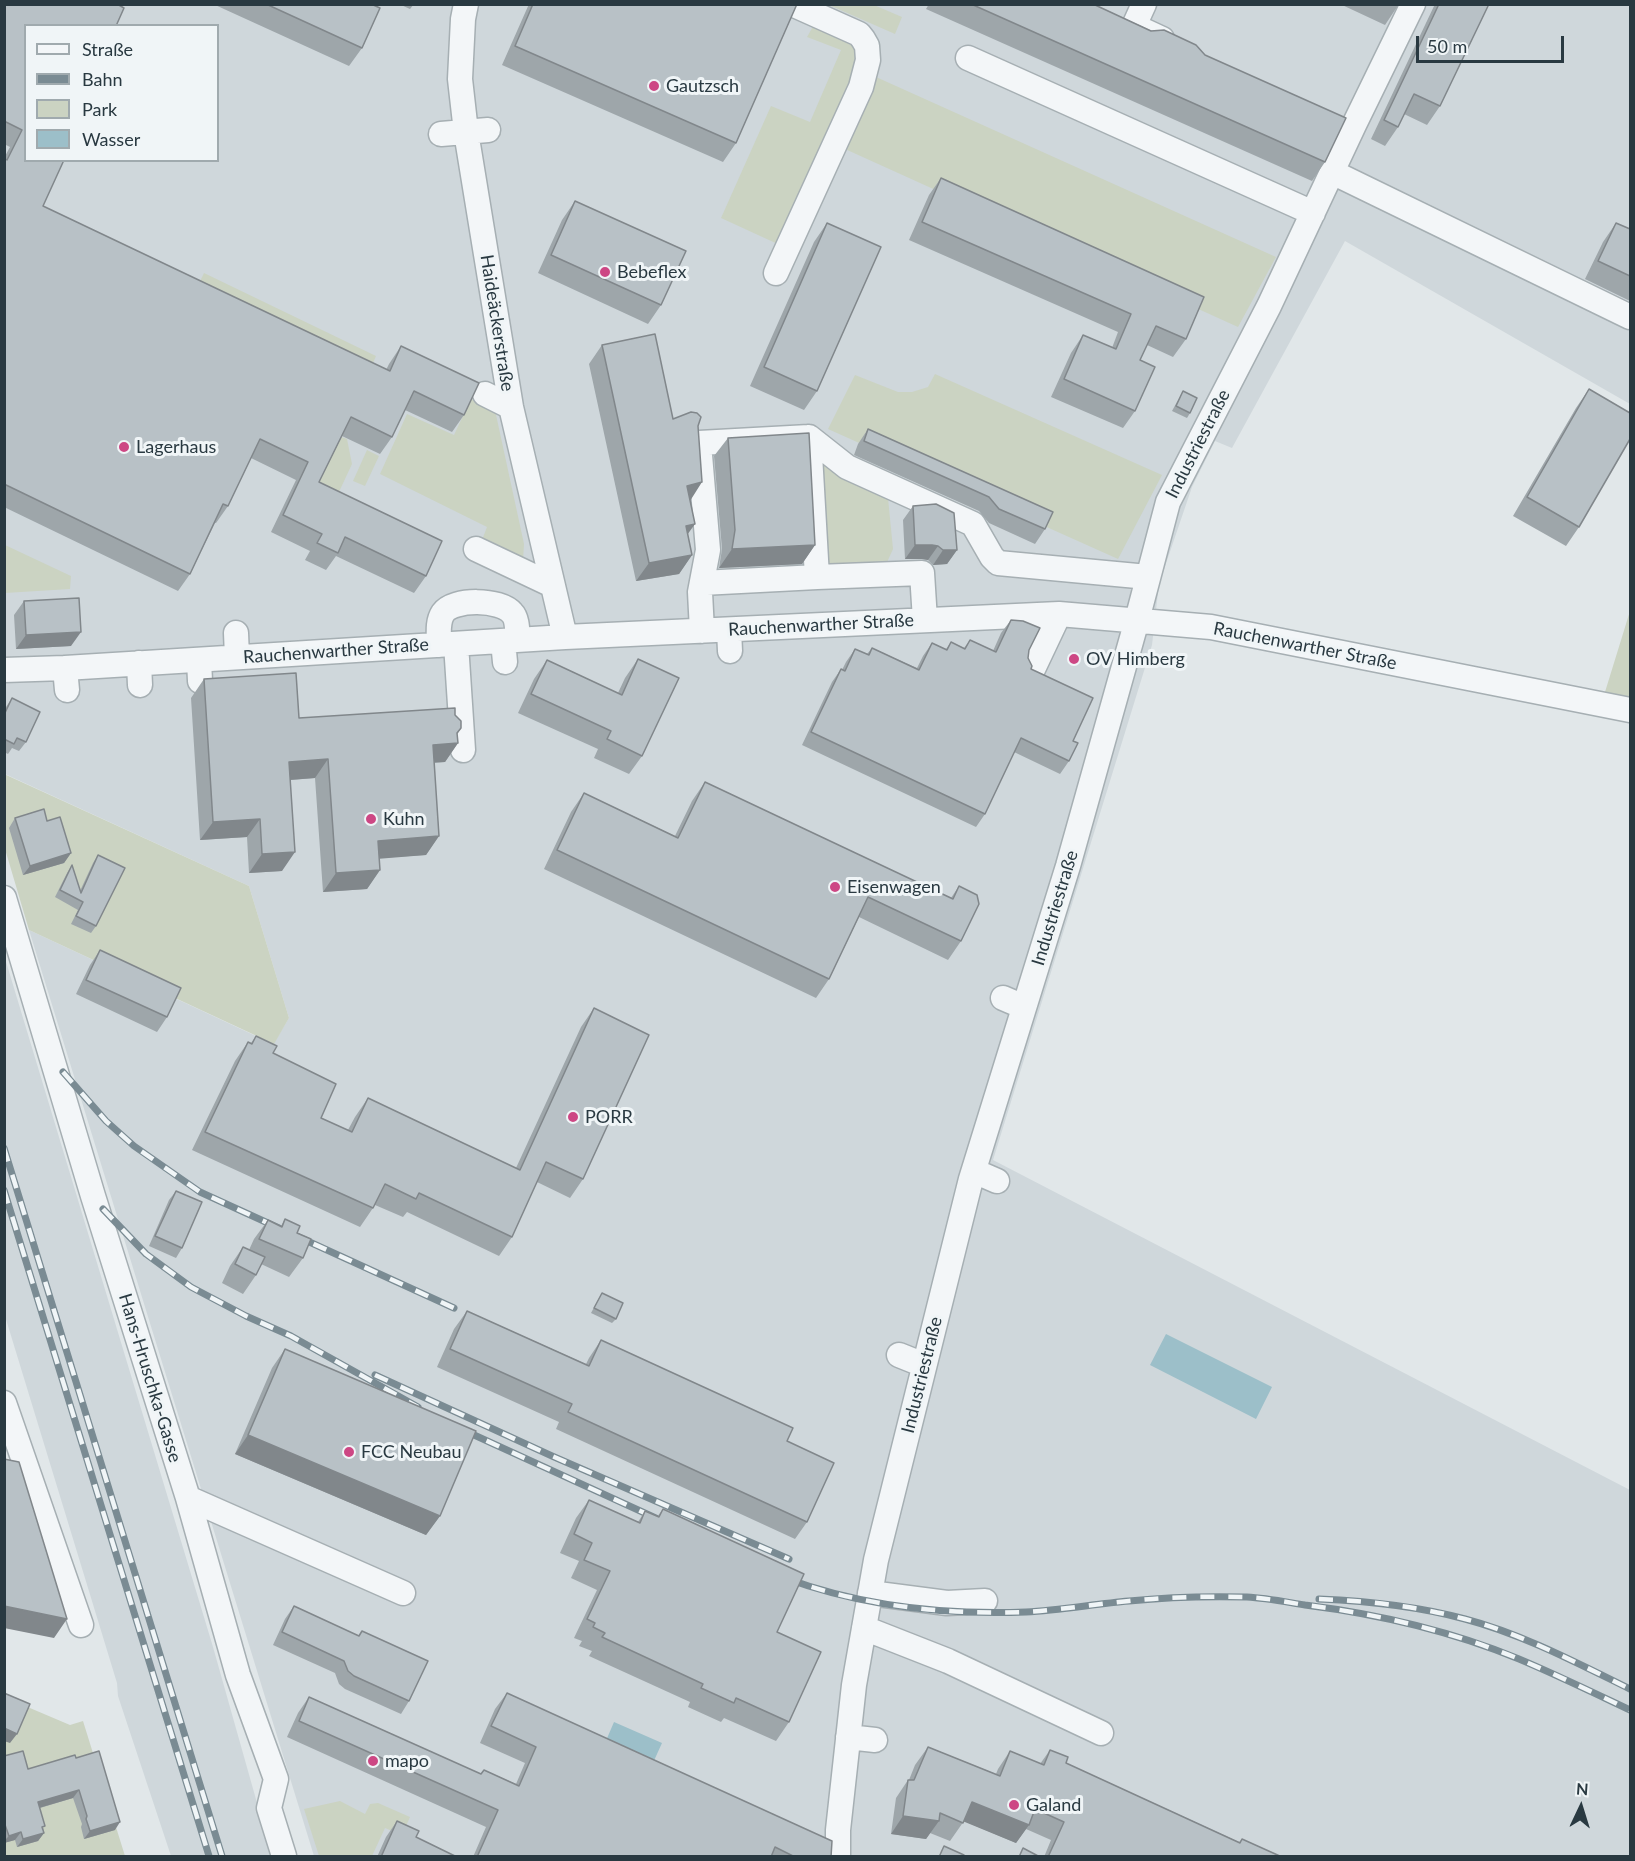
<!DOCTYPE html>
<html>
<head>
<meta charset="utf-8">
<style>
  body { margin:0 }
  #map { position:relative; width:1635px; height:1861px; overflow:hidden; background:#e1e7e9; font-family:Lato,sans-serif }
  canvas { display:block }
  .frame { position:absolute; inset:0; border:6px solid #293941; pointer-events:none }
  .legend { position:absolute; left:24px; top:24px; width:195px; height:138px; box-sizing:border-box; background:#f0f5f7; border:2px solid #a0aaae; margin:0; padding:8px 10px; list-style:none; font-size:18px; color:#293941 }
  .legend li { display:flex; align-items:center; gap:12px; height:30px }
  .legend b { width:30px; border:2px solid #a0aaae }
  .north { position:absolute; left:1551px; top:1777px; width:60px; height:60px; -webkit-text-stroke:4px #f0f5f7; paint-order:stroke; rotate:4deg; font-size:16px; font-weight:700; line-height:24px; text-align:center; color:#293941 }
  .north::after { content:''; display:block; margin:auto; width:21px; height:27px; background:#293941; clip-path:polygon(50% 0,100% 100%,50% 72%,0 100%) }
  .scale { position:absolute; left:1416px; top:36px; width:148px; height:27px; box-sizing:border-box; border:3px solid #293941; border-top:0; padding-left:8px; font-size:18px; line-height:21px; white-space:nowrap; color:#293941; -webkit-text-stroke:4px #f0f5f7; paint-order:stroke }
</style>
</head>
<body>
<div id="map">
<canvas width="1635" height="1861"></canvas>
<div class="frame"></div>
<ul class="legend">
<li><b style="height:8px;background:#f3f6f8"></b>Straße</li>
<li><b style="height:8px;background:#7a8b93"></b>Bahn</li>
<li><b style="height:16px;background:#cbd3c2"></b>Park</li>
<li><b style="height:16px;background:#9cbfc9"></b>Wasser</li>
</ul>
<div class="north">N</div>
<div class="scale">50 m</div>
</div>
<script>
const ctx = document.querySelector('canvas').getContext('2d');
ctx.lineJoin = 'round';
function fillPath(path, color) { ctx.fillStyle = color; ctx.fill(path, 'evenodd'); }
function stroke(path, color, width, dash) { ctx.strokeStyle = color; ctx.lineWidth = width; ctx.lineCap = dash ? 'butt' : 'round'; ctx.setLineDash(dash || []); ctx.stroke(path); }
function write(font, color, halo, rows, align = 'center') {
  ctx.font = font + ' Lato,sans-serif'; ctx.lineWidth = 6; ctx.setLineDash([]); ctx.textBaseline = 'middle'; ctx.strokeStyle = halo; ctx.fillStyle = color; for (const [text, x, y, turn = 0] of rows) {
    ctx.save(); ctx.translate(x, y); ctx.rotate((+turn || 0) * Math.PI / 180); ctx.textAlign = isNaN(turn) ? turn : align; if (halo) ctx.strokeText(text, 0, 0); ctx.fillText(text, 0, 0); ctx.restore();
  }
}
fillPath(new Path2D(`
  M5,5h1625v399l-285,-163 -113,207 -17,-7 -23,46 -33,97 -7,61 -159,515 637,330v366h-1316l-285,-926 244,114 16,-26 -40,-132 -244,-112zM26,26h192v134h-192z
  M4,955l209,692 59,209h-101l-53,-160 -1,-13 -112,-367z`), '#cfd7db');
fillPath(new Path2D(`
  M829,5h45l28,12 -7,17z
  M815,23l43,22 4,19 -80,182 -61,-28 50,-112 39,16 31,-72 -34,-13z
  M876,77l400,180 -38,70 -393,-178z
  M204,273l172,83 -11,26 -174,-82z
  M935,374l227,101 -44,84 -290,-130 27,-54 43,17h14l16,-5z
  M471,399l24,11 29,134 -1,17 -41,-21 5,-13 -107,-53 27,-60 47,21z
  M339,436l8,3 5,25 -14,30 -22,-10z
  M367,450l12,6 -14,30 -12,-5z
  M819,461l69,37 5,51 -9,20 -28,1 -1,-7 -26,2z
  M5,545l66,31 -1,13 -65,4z
  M1630,611v86l-25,-5z
  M4,774l245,112 40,132 -15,26 -245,-114 -24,-81z
  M4,1697l66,28 13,-4 42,135h-120z
  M340,1801l25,13 5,-10 8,-1 32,14 -8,18 -17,-7 -13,28h-53l-15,-47z`), '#cbd3c2');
fillPath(new Path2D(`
  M1166,1334l106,53 -16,32 -106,-54z
  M614,1722l48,21 -10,22 -47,-22z`), '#9cbfc9');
const minor = new Path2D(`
  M466,4l-3,15 -3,60 6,53 45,275 54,230
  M1144,4l-10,22 28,13
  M968,58l345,155
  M441,134l47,-4
  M1332,172l298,145
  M776,273l85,-186 7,-27 -1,-14 -4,-7 -4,-5 -67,-30
  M485,394l26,13
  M809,437l38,30 126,57 19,33 6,6 150,14
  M476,549l76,36
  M817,577l105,-4 3,47
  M729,630l1,21
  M702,631l-2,-39 8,-42 -9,-107 110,-6 8,140 -115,6
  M236,633l1,24
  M503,641l2,21
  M456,644l7,106
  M439,645c0,-11 -2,-23 4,-32 10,-15 58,-14 69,0 6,6 5,20 6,27
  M199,660l1,21
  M139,663l1,22
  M65,668l2,22
  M1033,669l26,-55
  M4,670l61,-2 500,-31 494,-23 152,13 419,83
  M4,898l89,298 95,302 50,177 38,104 -7,29 15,48
  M1003,998l21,9
  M974,1171l23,10
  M899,1355l25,10
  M4,1403l77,222
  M188,1498l215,95
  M870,1593l77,10 38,-2
  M864,1628l84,33 153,72
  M848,1737l27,3
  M838,1856v-26l16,-145 22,-125 95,-381 97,-313 69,-246 31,-118 101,-196 85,-181 59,-121`);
stroke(minor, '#a6afb3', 27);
stroke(minor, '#f3f6f8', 24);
const rail = new Path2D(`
  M63,1072l43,49 28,25 66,46 254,116
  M4,1148l218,708
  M4,1190l205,666
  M103,1209l43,45 45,33 55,29 45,20 127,71
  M375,1375l177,81 237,103
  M461,1429l199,91
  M785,1578c76,28 161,37 241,34 34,-2 69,-8 103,-11 39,-4 78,-5 118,-4 19,1 39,5 58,8 73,9 146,26 214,54 38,16 75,34 111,51
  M1319,1599c49,2 98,7 146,20 57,15 112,44 165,70`);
stroke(rail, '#7a8b93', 7);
stroke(rail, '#f0f5f7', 4.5, [14]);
fillPath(new Path2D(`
  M4,4l22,22 17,180 343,164 3,-6 12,-18 63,69 -12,17 -47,-22 -13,27 -12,17 -38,-18 -23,46 107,94 -12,17 -78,-37 -10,14 -21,-10 5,-9 -39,-19 25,-52 -45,-22 -23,48 -12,17h-1l-25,51 -12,17 -174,-84v-349l6,-11 -6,-3z
  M213,4h158l-9,44 -13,18z
  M399,4h15l-4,5z
  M529,4h268l-61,139 -13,19 -221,-97z
  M929,4h164l112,51 120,107 -13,19 -386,-172z
  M1340,4h59l-14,21z
  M1435,4h54l-49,102 -13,19 -23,-11 -6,13 -13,19 -14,-7z
  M941,178l245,161 -13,18 -26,-12 -7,15 -5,51 -12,17 -72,-31 20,-44 12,-18 29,13 6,-16 -209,-92 20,-45z
  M575,201l86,104 -13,19 -110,-51 24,-53z
  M827,223l-10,168 -13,19 -54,-24 64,-144z
  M1616,223l14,6v72l-45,-22 18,-37z
  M602,345l71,74 25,7 -8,74 -3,34 5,21 -13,19 -43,7 -47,-217z
  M1589,389l-10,138 -13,19 -53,-30 63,-108z
  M1183,391l7,22 -3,5 -15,-7z
  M868,429l185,83 -8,17 -10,15 -46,-21 -10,-12 -125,-56 4,-11z
  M728,438l87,107 -13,19 -83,4 3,-19 -8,-93z
  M913,506l44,44 -10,14 -14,1 -5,-5 -6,-1h-17l-2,-39z
  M24,601l47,45 -55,3 -2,-34z
  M1011,620l18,30 -1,8 3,11 42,72 -4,20 -9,13 -46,-22 -29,62 -9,13 -174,-82 30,-63 9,-13 1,1 4,-8 9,-13 12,5 5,-6 45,20 6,-12 9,-13 14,6 5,-7 13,6 6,-8 23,11 8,-18z
  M638,659l4,97 -13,18 -35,-16 4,-9 -80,-36 16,-34 13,-19 71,33 7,-15z
  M204,679l95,39 158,16 1,9 -13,19 -11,1 5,73 -13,19 -47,3 1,12 -13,19 -44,3 -8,-114 -25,2 -8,91 -33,2 -2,-36 -47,3 -9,-142z
  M12,698l14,44 -7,9 -7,-3 -4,6 -4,-2v-42z
  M705,782l246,116 8,-12 2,55 -13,19 -89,-43 -30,62 -13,19 -272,-129 27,-57 13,-19 91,43 17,-35z
  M15,818l32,3 24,32 -7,10 -41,12 -14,-47z
  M98,855l-2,71 -5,7 -20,-9 7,-14 -23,-13 12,-24 5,-8 8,26 13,-28z
  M100,950l67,67 -10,15 -81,-38 14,-29z
  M594,1008l-11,171 -13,19 -33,-16 -25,55 -13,19 -92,-44 -4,5 -28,-12 -15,22 -168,-77 43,-89 13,-19 3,1 5,-7 17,17 48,65 27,12 7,-13 13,-19 148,70 65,-141z
  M176,1191l6,57 -6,10 -27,-12 20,-46z
  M285,1219l12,14 6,25 -14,19 -28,-13 -5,11 -13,19 -21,-11 8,-17 13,-19 6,3 5,-11 14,-19 13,6z
  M602,1293l14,26 -4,4 -21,-10z
  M467,1311l119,53 3,-6 12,-18 186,101 20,81 -12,17 -239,-110 3,-7 -122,-55 17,-38z
  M285,1349l155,167 -14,19 -191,-81 37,-86z
  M589,1500l49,22 7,-11 12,6 6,-8 114,123 12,90 -13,19 -52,-23 -3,4 -33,-15 2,-5 -101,-46 3,-5 -13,-5 3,-5 -8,-3 23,-48 -26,-12 8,-17 -19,-8 16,-35z
  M294,1606l64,30 4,-5 47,70 -8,13 -56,-25 -6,-5 -4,-11 -62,-28 12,-26z
  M507,1693l324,164h-358l13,-30 -199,-90 11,-24 11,-16 172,77 3,-4 32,14 9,-21 -45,-20 15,-34z
  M928,1747l68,27 2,-5 12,-18 30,13 10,-14 16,13 173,79 3,-3 40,18h-238l7,-17 -25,-11 -10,14 -52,-22 -14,20 -20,-8 -4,6 -35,-5 5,-36 12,-18h1l6,-15z
  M4,1756l24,13 48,-11 39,72 -31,9 -3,-12 1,-3 -9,-26 -33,10 4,25 -6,8 -21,6 -2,-7 -11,3z
  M397,1821l19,16 41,20h-80l9,-20z`), '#9ea6aa');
fillPath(new Path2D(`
  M702,482l-12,19 -3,-15z
  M695,524l-13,18 4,-16z
  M815,545l-13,19 -83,4 13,-19z
  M915,545h17l6,1 -10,14 -6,-1h-17z
  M943,550h14l-10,14 -14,1z
  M692,555l-13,19 -43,7 13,-18z
  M81,632l-10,14 -55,3 10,-14z
  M461,728l-10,16 7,-1 -13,19 -25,1 13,-18 24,-12z
  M328,759l-13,19 -39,3 13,-19z
  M260,819l-13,18 -47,3 13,-18z
  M439,836l-13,19 -62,5 14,-19z
  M295,852l-13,19 -33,2 13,-19z
  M71,853l-7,10 -41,12 7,-9z
  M380,870l-13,19 -44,3 13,-19z
  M248,1435l192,81 -14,19 -191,-81z
  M4,1606l63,13 -13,19 -50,-10z
  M4,1728l13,6 -7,9 -6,-2z
  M79,1790l-6,8 -41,12 6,-8z
  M972,1802l57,23 -13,18 -56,-23z
  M903,1816l36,5 -13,18 -35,-5z
  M120,1822l-5,8 -31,9 6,-8z
  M21,1832l-6,8 -11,3v-2l5,-5z
  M44,1833l-6,8 -21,6 6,-8z`), '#81878b');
const building = new Path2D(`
  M4,4h113l7,4 -8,18h-90v134h38l-21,46 347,165 11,-25 78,37 -15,32 -50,-24 -22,46 -41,-20 -32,65 123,59 -16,35 -81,-39 -7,16 -21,-10 5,-9 -39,-19 25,-53 -48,-23 -32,67 -5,-2 -33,70 -186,-90v-326l3,2 15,-30 -18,-9z
  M266,4h105l9,4 -18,40z
  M533,4h264l-61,139 -221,-97z
  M971,4h122l58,27 13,-1 32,15 9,10 141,63 -21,44z
  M1439,4h50l-49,102 -26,-12 -16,33 -14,-7z
  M941,178l263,119 -18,42 -30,-13 -16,34 15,7 -20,44 -71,-32 19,-44 33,14 15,-35 -209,-92z
  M575,201l111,50 -25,54 -110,-50z
  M827,223l54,24 -64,144 -53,-24z
  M1616,223l14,6v47l-32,-15z
  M655,334l18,85 18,-7 6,1 4,4 -3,9 4,56 -15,4 8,38 -9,2 6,29 -43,8 -47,-218z
  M1589,389l41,24v26l-51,88 -52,-30z
  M1183,391l14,7 -7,15 -14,-7z
  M868,429l185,83 -8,17 -46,-20 -10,-12 -125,-56z
  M809,433l6,112 -83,4 3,-19 -7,-92z
  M936,504l18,9 3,37h-14l-5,-4 -6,-1h-17l-2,-39z
  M79,598l2,34 -55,3 -2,-34z
  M1011,620l12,1 17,7 -11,22 -1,8 4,8 -1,3 62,29 -20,43 5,2 -9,18 -48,-23 -36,76 -174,-82 30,-63 4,2 10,-22 14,6 3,-7 47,22 13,-27 15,7 4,-8 14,7 5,-9 26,12z
  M638,659l41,19 -37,78 -35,-17 4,-8 -80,-37 16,-34 75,35z
  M296,673l3,45 156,-10v7l6,6v7l-4,5 1,10 -25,2 6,91 -61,5 2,29 -44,3 -8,-114 -39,3 6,90 -33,2 -2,-35 -47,3 -9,-143z
  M12,698l28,14 -14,30 -9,-4 -3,6 -10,-5v-24z
  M705,782l248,117 6,-13 18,9 2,9 -18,37 -93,-44 -39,82 -272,-129 27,-57 94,45z
  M44,809l3,12 13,-4 11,36 -41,13 -15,-48z
  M98,855l27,13 -29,58 -20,-10 7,-14 -23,-12 12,-25 9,28z
  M100,950l81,38 -14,29 -81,-37z
  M594,1008l55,27 -66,144 -37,-17 -34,75 -93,-44 -3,6 -31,-15 -12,24 -168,-76 43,-90 4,2 4,-8 21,10 -4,7 63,31 -15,34 31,14 16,-34 152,72z
  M176,1191l26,11 -20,46 -27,-12z
  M285,1219l15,7 -3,7 14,6 -8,19 -44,-19 9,-19 14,7z
  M243,1247l22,10 -9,18 -21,-11z
  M602,1293l21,10 -7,16 -22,-11z
  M467,1311l122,55 12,-26 192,88 -6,13 47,22 -27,59 -239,-110 4,-8 -122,-55z
  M285,1349l191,82 -36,85 -192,-81z
  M4,1459l15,3 48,157 -63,-13z
  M589,1500l51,23 5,-12 14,6 4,-8 141,65 -27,58 44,20 -32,70 -53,-24 -2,5 -33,-15 2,-4 -101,-47 3,-4 -12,-6 2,-4 -8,-4 23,-48 -26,-11 8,-17 -18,-9z
  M294,1606l65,30 3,-5 66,30 -19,40 -55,-25 -6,-5 -4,-10 -62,-29z
  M4,1693l26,11 -13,30 -13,-6z
  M507,1693l325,148 -1,16h-36l-20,-10 -4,10h-294l21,-47 -199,-89 10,-24 172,77 3,-4 35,16 17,-39 -45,-21z
  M928,1747l72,29 10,-25 34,14 6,-15 18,7 -2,6 174,80 2,-4 40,18h-234l16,-35 -29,-13 -6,16 -57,-23 -9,21 -23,-10 -1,8 -36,-5 5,-36h6z
  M23,1751l5,18 47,-14 1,3 23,-7 21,71 -30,9 -4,-12 1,-3 -8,-26 -41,12 7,24 -3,1 2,6 -21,6 -2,-7 -12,4 -5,-14v-66z
  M397,1821l22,10 -3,6 41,20h-76z
  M944,1846l20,9 -1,2h-24z
  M1023,1848l17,9h-21z`);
fillPath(building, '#b8c1c6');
stroke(building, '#81878b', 1.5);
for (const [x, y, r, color] of [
  [654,86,6,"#cd4784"],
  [605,272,6,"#cd4784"],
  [124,447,6,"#cd4784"],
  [1074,659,6,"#cd4784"],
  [371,819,6,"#cd4784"],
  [835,887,6,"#cd4784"],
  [573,1117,6,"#cd4784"],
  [349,1452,6,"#cd4784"],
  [373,1761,6,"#cd4784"],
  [1014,1805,6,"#cd4784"]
]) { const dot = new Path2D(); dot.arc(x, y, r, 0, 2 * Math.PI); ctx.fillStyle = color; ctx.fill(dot); stroke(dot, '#f0f5f7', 2); }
write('18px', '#293941', '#f0f5f7', [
  ["Gautzsch",666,86],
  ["Bebeflex",617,272],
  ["Lagerhaus",136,447],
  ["OV Himberg",1086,659],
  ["Kuhn",383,819],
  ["Eisenwagen",847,887],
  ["PORR",585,1117],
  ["FCC Neubau",361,1452],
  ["mapo",385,1761],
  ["Galand",1026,1805]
], 'left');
write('18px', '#293941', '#f0f5f7', [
  ["Haideäckerstraße",497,323,81],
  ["Industriestraße",1198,444,-63],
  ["Rauchenwarther Straße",821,625,-3],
  ["Rauchenwarther Straße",1305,646,11],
  ["Rauchenwarther Straße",336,651,-4],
  ["Industriestraße",1055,908,-73],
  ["Industriestraße",922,1375,-76],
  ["Hans-Hruschka-Gasse",150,1378,73]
]);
</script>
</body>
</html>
